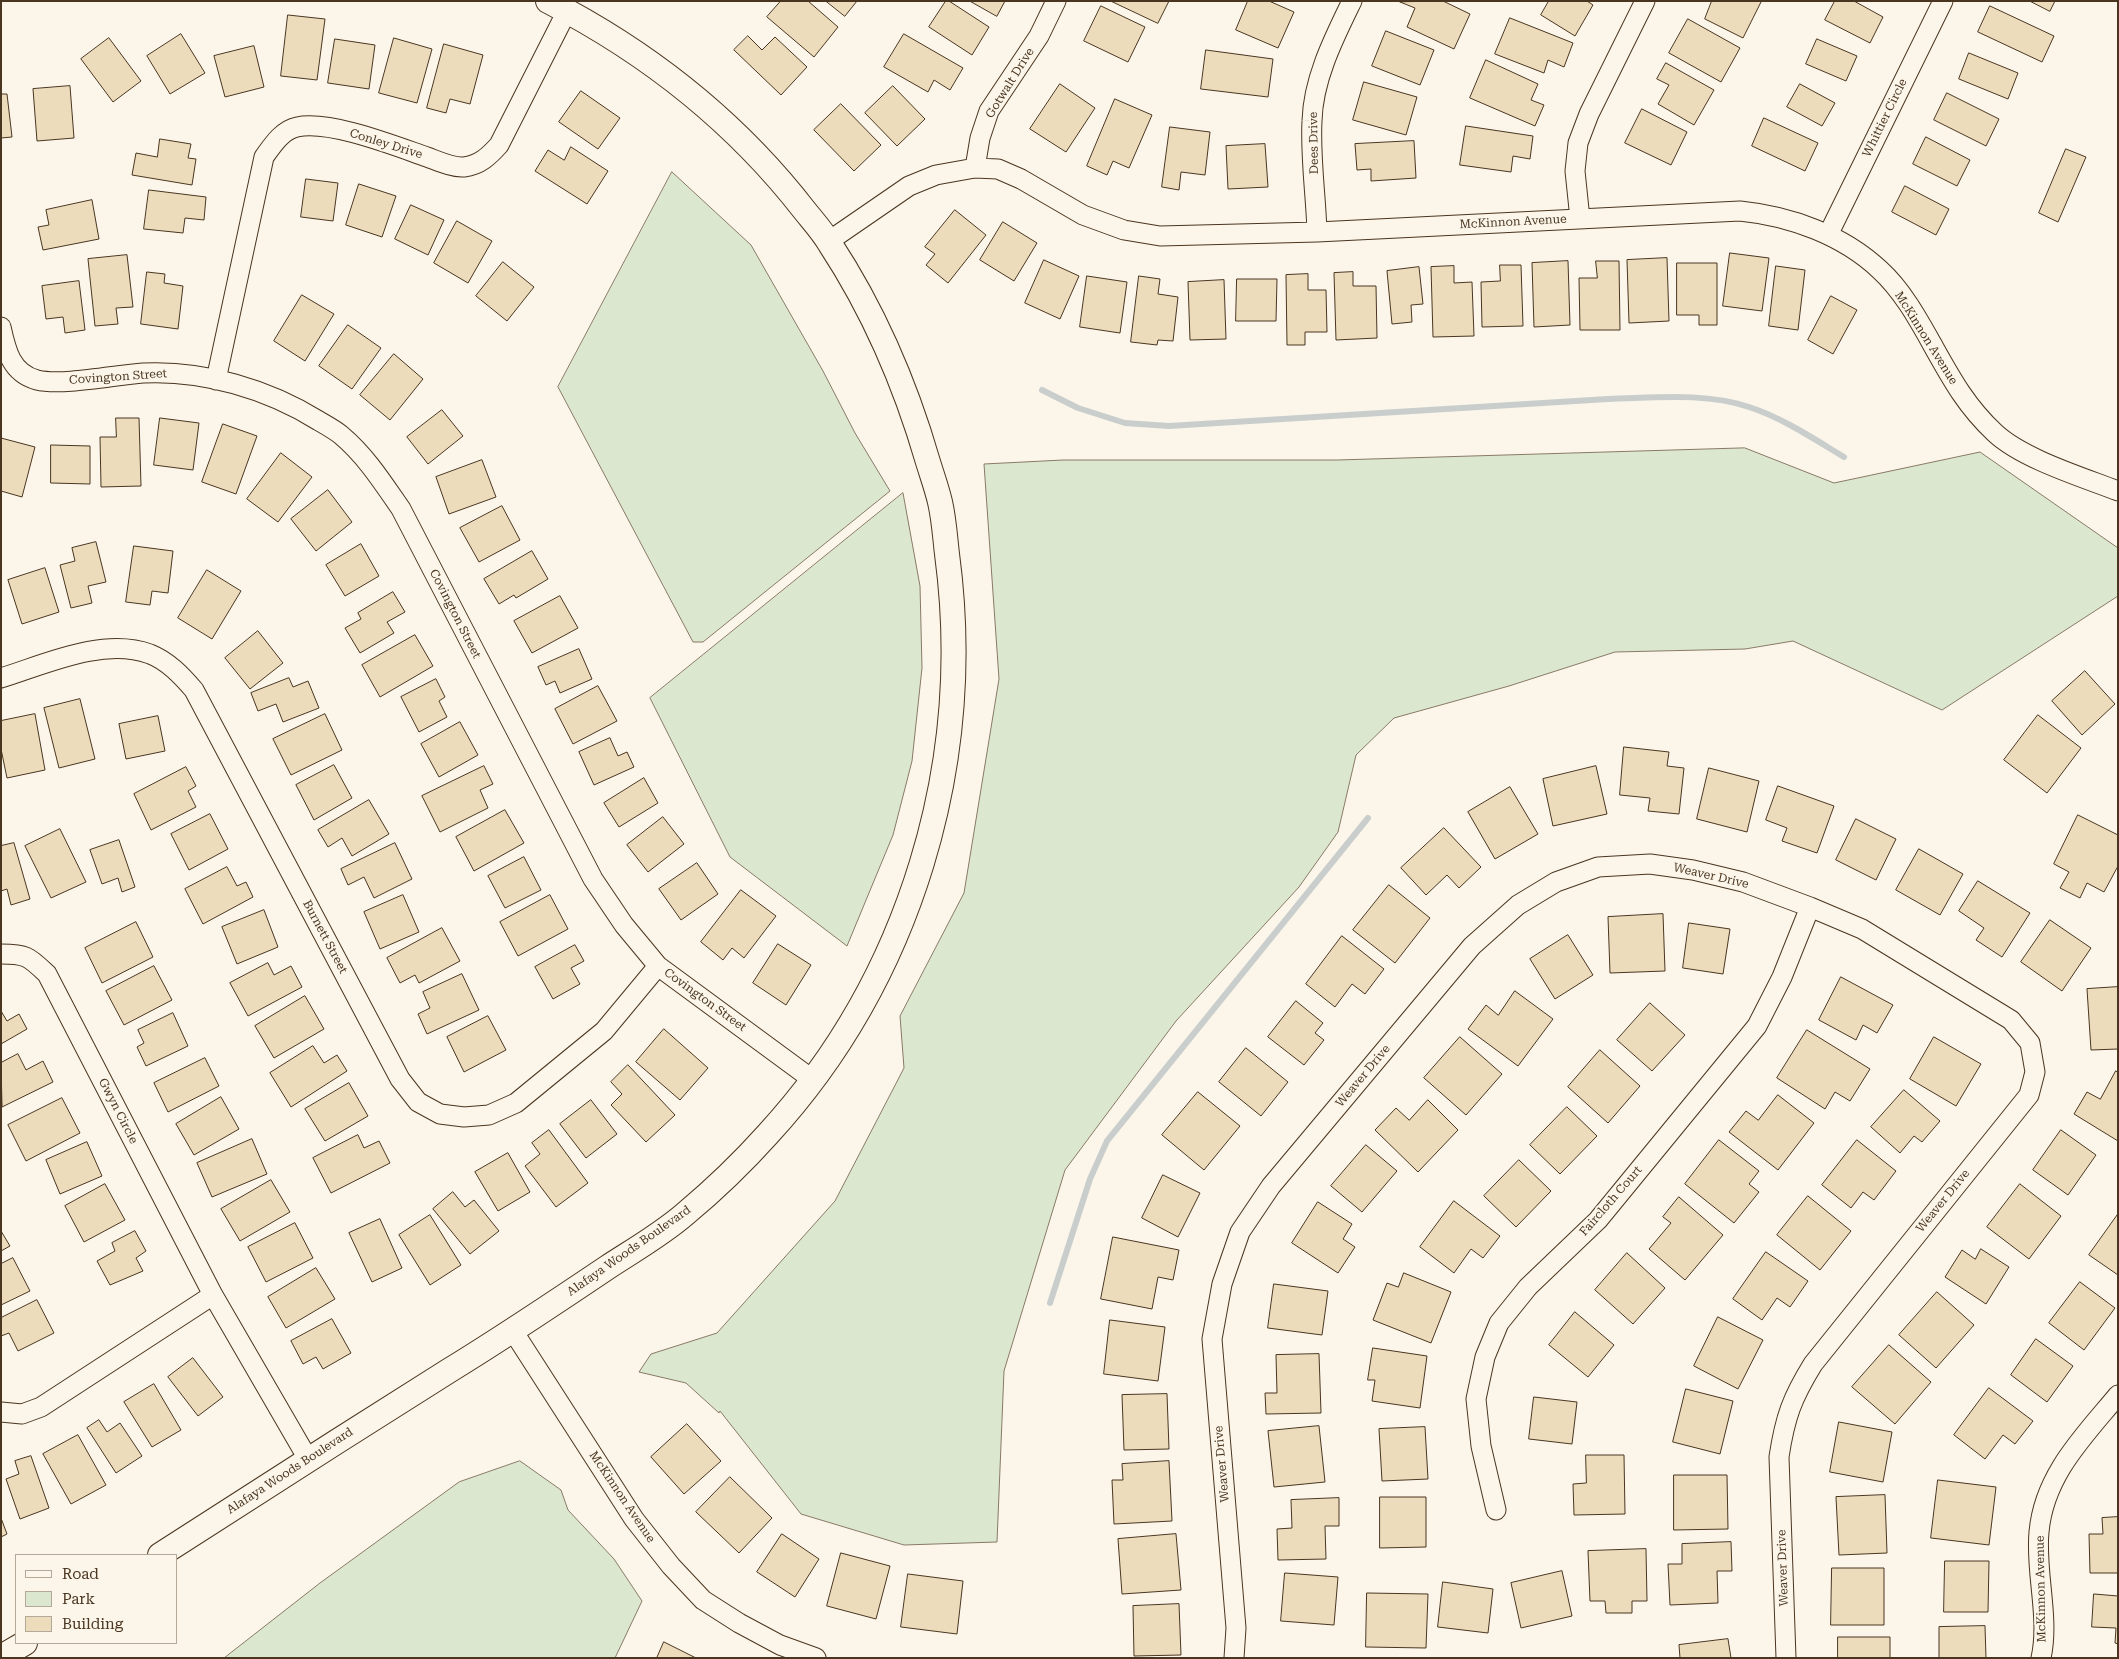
<!DOCTYPE html>
<html>
<head>
<meta charset="utf-8">
<style>
  body { margin:0 }
  #map { position:relative; width:2119px; height:1659px; overflow:hidden; background:#fbf6e9; font-family:"Roboto Serif",serif }
  canvas { display:block }
  .frame { position:absolute; inset:0; border:2px solid #4a3520; pointer-events:none }
  .legend { position:absolute; left:15px; top:1554px; width:162px; height:90px; box-sizing:border-box; background:#fbf6e9; border:1px solid #b4a999; margin:0; padding:6px 9px; list-style:none; font-size:15px; color:#4a3520 }
  .legend li { display:flex; align-items:center; gap:10px; height:25px }
  .legend b { width:25px; border:1px solid #b4a999 }
</style>
</head>
<body>
<div id="map">
<canvas width="2119" height="1659"></canvas>
<div class="frame"></div>
<ul class="legend">
<li><b style="height:6px;background:#fbf6e9"></b>Road</li>
<li><b style="height:14px;background:#dce7d0"></b>Park</li>
<li><b style="height:14px;background:#ecdcbc"></b>Building</li>
</ul>
</div>
<script>
const ctx = document.querySelector('canvas').getContext('2d');
ctx.lineJoin = 'round';
function fillPath(path, color) { ctx.fillStyle = color; ctx.fill(path, 'evenodd'); }
function stroke(path, color, width, dash) { ctx.strokeStyle = color; ctx.lineWidth = width; ctx.lineCap = dash ? 'butt' : 'round'; ctx.setLineDash(dash || []); ctx.stroke(path); }
function write(font, color, halo, rows, align = 'center') {
  ctx.font = font + ' "Roboto Serif",serif'; ctx.lineWidth = 4; ctx.setLineDash([]); ctx.textBaseline = 'middle'; ctx.strokeStyle = halo; ctx.fillStyle = color; for (const [text, x, y, turn = 0] of rows) {
    ctx.save(); ctx.translate(x, y); ctx.rotate((+turn || 0) * Math.PI / 180); ctx.textAlign = isNaN(turn) ? turn : align; if (halo) ctx.strokeText(text, 0, 0); ctx.fillText(text, 0, 0); ctx.restore();
  }
}
const green = new Path2D(`
  M672,172l79,73 72,126 32,62 35,58 -187,151h-10l-135,-255z
  M1745,448l89,35 146,-31 138,96v48l-176,114 -149,-69 -48,8 -130,3 -106,34 -115,32 -38,37 -18,77 -39,55 -123,134 -111,149 -61,201 -7,171 -93,3 -103,-31 -81,-103 -1,2 -33,-30 -47,-11 12,-18 66,-21 118,-132 69,-133 -4,-52 64,-123 35,-214 -15,-215 79,-4h274z
  M903,493l17,93 2,82 -10,93 -19,74 -46,111 -117,-89 -80,-159z
  M520,1461l41,29 7,20 46,49 28,42 -27,57h-391l96,-75 139,-101z`);
fillPath(green, '#dce7d0');
stroke(green, '#887966', 1);
stroke(new Path2D(`
  M1042,390l36,18 47,15 44,3 439,-27c46,-1 96,-7 141,8 34,11 65,32 95,50
  M1050,1303l40,-124 17,-38 261,-323`), '#c9cecd', 6);
const building = new Path2D(`
  M781,1h27l30,26 -24,30 -47,-40z
  M826,1h31l-12,15z
  M946,1h3l40,26 -17,28 -43,-28z
  M970,1h35l-8,15z
  M1111,1h58l-11,22z
  M1248,1h21l25,11 -16,36 -42,-18z
  M1443,1l27,13 -16,35 -47,-22 8,-19 -15,-6z
  M1549,1h38l6,4 -18,31 -34,-21z
  M1712,1h48l1,1 -18,36 -38,-19z
  M1835,1h19l29,16 -13,26 -45,-23z
  M2030,1h25l-5,10z
  M1101,6l44,21 -17,35 -44,-21z
  M1990,6l64,30 -12,26 -64,-30z
  M288,15l37,4 -8,61 -36,-4z
  M1510,18l63,25 -9,24 -16,-7 -4,13 -49,-19z
  M1688,19l52,29 -19,34 -52,-29z
  M1386,31l48,19 -14,35 -48,-19z
  M181,34l24,39 -35,21 -23,-38z
  M904,34l59,34 -13,22 -16,-10 -6,12 -44,-25z
  M748,36l14,14 13,-13 32,30 -26,28 -47,-45z
  M109,38l32,43 -28,21 -32,-43z
  M394,38l38,11 -15,54 -38,-10z
  M335,39l40,6 -6,44 -41,-6z
  M1817,39l40,17 -11,25 -40,-17z
  M444,44l39,11 -13,49 -20,-5 -4,14 -19,-5z
  M254,46l10,41 -39,10 -11,-41z
  M1206,50l67,9 -5,38 -67,-8z
  M1969,53l49,20 -10,26 -49,-20z
  M1486,60l52,24 -7,16 13,5 -9,21 -65,-28z
  M1666,63l48,27 -20,35 -36,-21 11,-19 -12,-6z
  M1364,82l53,15 -11,38 -53,-15z
  M1060,84l35,24 -29,44 -36,-23z
  M1800,84l35,19 -13,23 -35,-19z
  M70,86l4,52 -37,3 -4,-52z
  M893,86l32,33 -28,27 -32,-33z
  M581,91l39,27 -22,31 -39,-27z
  M1947,93l52,26 -13,27 -52,-26z
  M1,94h6l5,43 -11,1z
  M1115,99l37,16 -23,53 -16,-7 -6,14 -20,-9z
  M841,104l40,41 -27,26 -40,-41z
  M1642,109l45,23 -16,33 -46,-22z
  M1764,118l54,25 -13,28 -53,-25z
  M1466,126l67,10 -3,23 -17,-3 -2,16 -51,-7z
  M1170,127l40,5 -5,43 -24,-3 -2,18 -17,-3z
  M1926,137l44,23 -13,26 -44,-22z
  M160,139l31,5 -3,14 8,1 -4,26 -60,-10 4,-22 21,4z
  M1414,141l2,37 -45,3v-12l-14,1 -2,-26z
  M1265,144l3,43 -40,2 -2,-43z
  M571,147l37,24 -21,33 -52,-33 13,-21 16,10z
  M2066,149l20,8 -28,65 -19,-9z
  M306,179l32,4 -5,38 -32,-4z
  M359,184l37,12 -14,41 -36,-12z
  M1905,186l44,23 -13,26 -44,-23z
  M149,190l57,7 -2,23 -19,-2 -2,15 -39,-4z
  M92,200l7,39 -56,11 -5,-23 11,-2 -3,-15z
  M411,205l33,15 -16,35 -33,-16z
  M955,210l31,25 -38,48 -22,-18 9,-11 -10,-7z
  M457,221l35,20 -24,42 -34,-20z
  M1003,222l34,21 -23,38 -34,-21z
  M1730,253l39,5 -7,53 -39,-5z
  M127,255l6,52 -17,1 2,16 -23,2 -7,-67z
  M1667,258l2,63 -40,2 -2,-63z
  M1044,260l35,16 -19,43 -35,-16z
  M1568,261l2,64 -36,2 -2,-64z
  M1596,261h23l1,69h-40l-1,-52h18z
  M503,262l31,25 -27,34 -31,-25z
  M1677,263h40v62h-18v-10h-22z
  M1500,265h21l2,61 -41,1 -1,-45 19,-1z
  M1454,266v17l18,-1 2,54 -41,1 -2,-70z
  M1776,266l29,4 -7,60 -29,-4z
  M1419,267l4,37 -12,1 1,17 -20,2 -5,-53z
  M147,272l18,2 -1,9 19,3 -5,43 -37,-5z
  M1353,272v14h23l1,52 -41,2 -2,-67z
  M1308,274v16h18l1,42h-22v13h-18l-1,-70z
  M1087,276l40,6 -7,51 -40,-6z
  M1139,276l21,3 -2,15 20,3 -5,44 -15,-1 -1,5 -26,-3z
  M1237,279h40l-1,42h-40z
  M1224,280l2,59 -36,1 -2,-58z
  M79,281l6,49 -20,3 -2,-16 -17,2 -4,-33z
  M302,295l32,19 -29,47 -31,-20z
  M1831,296l26,14 -24,44 -25,-14z
  M348,325l33,23 -29,41 -33,-23z
  M394,354l29,25 -33,41 -30,-25z
  M442,410l21,26 -35,28 -21,-27z
  M116,418h23l2,68 -40,1 -1,-50h16z
  M160,418l39,5 -6,47 -39,-5z
  M223,424l34,12 -21,58 -34,-12z
  M1,438l34,9 -13,50 -21,-6z
  M51,445l39,1v38l-39,-1z
  M281,453l31,24 -34,45 -31,-23z
  M482,460l14,37 -47,17 -13,-37z
  M328,490l24,32 -36,29 -25,-32z
  M502,506l18,34 -41,22 -19,-34z
  M96,542l10,40 -18,4 4,17 -21,5 -11,-43 15,-4 -3,-13z
  M361,544l18,32 -34,20 -19,-31z
  M134,546l39,5 -5,42 -16,-2 -2,14 -24,-3z
  M532,551l16,28 -32,19 -2,-3 -15,9 -15,-25z
  M45,568l14,44 -37,12 -14,-44z
  M207,570l34,21 -29,48 -34,-21z
  M393,592l12,20 -18,10 7,11 -34,20 -15,-25 16,-9 -3,-6z
  M560,596l18,32 -46,25 -18,-32z
  M258,631l25,32 -33,26 -25,-31z
  M415,635l18,31 -53,31 -18,-32z
  M579,649l13,30 -32,14 -5,-12 -9,4 -8,-18z
  M2085,671l30,33 -33,31 -30,-34z
  M289,678l4,9 15,-6 11,27 -36,14 -7,-18 -18,7 -7,-18z
  M436,679l9,18 -6,4 8,16 -28,15 -18,-35z
  M598,686l19,35 -44,23 -18,-35z
  M80,699l15,60 -36,9 -15,-60z
  M35,714l10,56 -38,8 -6,-29v-28z
  M325,714l17,36 -51,25 -18,-36z
  M2038,715l43,33 -34,45 -43,-33z
  M158,716l7,35 -39,8 -7,-35z
  M460,722l18,33 -39,22 -18,-33z
  M610,738l8,18 9,-4 7,15 -40,18 -15,-33z
  M1624,747l45,5 -2,14 17,2 -5,46 -31,-3 2,-13 -30,-3z
  M334,765l18,33 -38,22 -18,-35z
  M484,766l9,18 -13,6 8,18 -48,24 -18,-36z
  M1596,766l11,48 -54,12 -10,-47z
  M186,767l10,19 -8,5 8,16 -45,23 -17,-36z
  M1709,768l50,13 -12,51 -50,-13z
  M644,778l14,25 -39,24 -15,-24z
  M1778,786l56,20 -17,47 -35,-12 5,-13 -21,-8z
  M1510,787l28,47 -43,25 -27,-47z
  M369,800l20,34 -37,22 -10,-18 -14,9 -10,-17z
  M505,810l19,33 -50,28 -18,-34z
  M210,814l18,35 -39,21 -18,-36z
  M2078,815l40,20v31l-14,26 -17,-9 -7,15 -20,-10 9,-16 -15,-8z
  M663,817l21,27 -36,28 -21,-27z
  M1856,819l40,20 -20,41 -40,-20z
  M1444,828l37,39 -22,21 -12,-13 -21,20 -25,-27z
  M60,829l26,53 -35,16 -26,-52z
  M119,840l16,47 -13,5 -4,-14 -16,6 -12,-34z
  M14,843l16,56 -19,6 -4,-16 -6,2v-45z
  M395,843l17,36 -38,19 -10,-21 -16,8 -7,-16z
  M1919,849l44,25 -23,41 -44,-25z
  M524,857l17,33 -36,18 -17,-32z
  M697,863l21,31 -37,26 -22,-31z
  M227,867l10,19 9,-4 7,15 -50,27 -18,-35z
  M1978,881l52,32 -28,44 -26,-17 8,-12 -25,-17z
  M1389,885l41,33 -35,45 -42,-33z
  M741,890l35,26 -32,42 -12,-10 -9,12 -22,-18z
  M403,895l16,37 -39,17 -16,-37z
  M550,895l18,34 -50,27 -18,-34z
  M264,910l14,37 -41,17 -15,-37z
  M1663,914l2,57 -55,2 -2,-56z
  M2050,920l41,28 -29,43 -41,-29z
  M136,922l17,35 -51,26 -17,-35z
  M1689,923l41,6 -7,45 -40,-6z
  M442,928l18,33 -41,22 -4,-8 -15,8 -13,-25z
  M1568,935l25,40 -38,24 -25,-40z
  M1342,936l42,33 -19,25 -13,-10 -17,23 -29,-23z
  M778,944l33,21 -25,40 -33,-22z
  M575,945l9,16 -13,7 9,16 -27,15 -18,-32z
  M268,963l6,12 17,-9 11,21 -54,29 -18,-33z
  M154,966l18,34 -48,25 -18,-34z
  M462,974l17,36 -52,24 -9,-20 12,-6 -7,-16z
  M1841,977l52,28 -16,28 -14,-8 -7,15 -37,-20z
  M2118,987v62l-27,1 -4,-61z
  M1515,991l38,28 -35,47 -50,-37 18,-24 12,10z
  M305,996l19,33 -50,29 -19,-32z
  M1296,1001l27,22 -8,10 9,7 -20,25 -36,-28z
  M1650,1003l35,32 -33,36 -35,-31z
  M1,1011l6,10 12,-7 8,15 -26,15z
  M173,1013l15,33 -42,20 -9,-19 7,-4 -6,-13z
  M488,1016l18,34 -42,22 -17,-35z
  M664,1029l44,39 -28,32 -44,-38z
  M1807,1030l63,39 -20,32 -15,-9 -10,17 -48,-31z
  M1460,1037l42,37 -36,41 -42,-37z
  M1934,1037l47,27 -25,42 -46,-27z
  M313,1046l11,17 13,-8 10,16 -56,36 -21,-34z
  M1246,1048l42,34 -27,34 -42,-34z
  M1600,1050l40,36 -32,37 -40,-36z
  M18,1054l8,16 17,-9 10,21 -51,25 -1,-44z
  M205,1058l14,28 -51,26 -14,-29z
  M628,1065l47,50 -29,27 -35,-37 11,-11 -11,-12z
  M2116,1071l2,2v68l-44,-27 13,-22 13,7z
  M349,1083l19,33 -43,25 -20,-32z
  M1904,1090l36,31 -18,21 -8,-6 -14,17 -29,-26z
  M1198,1092l42,34 -36,44 -42,-35z
  M1778,1095l36,28 -36,47 -49,-38 17,-21 12,9z
  M221,1097l18,32 -45,26 -18,-31z
  M62,1098l18,35 -54,28 -18,-36z
  M591,1100l26,34 -31,24 -26,-34z
  M1428,1100l30,30 -40,42 -43,-42 21,-22 13,12z
  M1567,1107l30,29 -37,38 -30,-29z
  M549,1130l39,53 -32,24 -31,-41 15,-12 -8,-11z
  M2061,1130l35,25 -28,40 -35,-25z
  M358,1135l6,13 15,-7 11,22 -59,30 -18,-35z
  M252,1139l15,35 -55,23 -15,-34z
  M1719,1140l40,31 -10,13 10,8 -25,31 -49,-39z
  M1857,1140l39,31 -22,29 -11,-8 -12,16 -29,-23z
  M87,1142l15,34 -42,18 -14,-34z
  M1366,1145l31,26 -35,41 -31,-26z
  M508,1153l22,39 -32,19 -23,-39z
  M1519,1160l32,31 -35,36 -32,-31z
  M1163,1175l37,18 -22,44 -36,-19z
  M271,1180l19,32 -50,29 -19,-32z
  M105,1184l20,36 -41,22 -19,-36z
  M2020,1184l41,32 -32,43 -42,-32z
  M453,1192l12,15 9,-7 25,31 -29,23 -37,-45z
  M1808,1196l43,35 -31,39 -43,-35z
  M1679,1197l44,38 -38,45 -36,-31 22,-26 -8,-6z
  M1454,1201l46,35 -17,22 -12,-9 -17,24 -34,-26z
  M1318,1202l34,22 -9,15 12,8 -17,26 -46,-30z
  M2118,1214v61l-29,-20z
  M430,1215l31,50 -31,20 -31,-50z
  M380,1219l22,49 -30,14 -23,-49z
  M295,1223l18,35 -47,24 -18,-35z
  M1,1231l9,15 -9,5z
  M135,1231l11,20 -10,7 7,13 -33,14 -13,-24 18,-10 -3,-8z
  M1113,1237l66,13 -6,30 -15,-3 -6,32 -51,-10z
  M1981,1249l28,18 -23,37 -41,-27 17,-27 13,9z
  M1766,1252l42,29 -18,26 -13,-9 -15,22 -29,-21z
  M1627,1253l38,35 -32,36 -38,-34z
  M13,1258l17,33 -29,14v-41z
  M316,1268l19,31 -49,29 -18,-31z
  M1404,1273l47,19 -20,51 -58,-23 14,-37 11,4z
  M2080,1282l35,26 -31,42 -35,-27z
  M1274,1284l54,7 -6,44 -54,-7z
  M1937,1292l37,33 -38,43 -37,-33z
  M37,1300l17,33 -36,18 -9,-18 -8,3v-18z
  M1575,1312l39,33 -26,32 -39,-32z
  M1718,1317l45,23 -25,49 -44,-23z
  M332,1319l19,34 -28,16 -7,-12 -13,7 -12,-23z
  M1110,1320l55,7 -7,54 -54,-7z
  M2036,1339l37,27 -26,36 -36,-27z
  M1889,1345l42,37 -36,42 -43,-37z
  M1373,1348l54,8 -7,52 -48,-7 3,-21h-7z
  M1319,1354l2,59 -55,1 -1,-21h12l-1,-38z
  M193,1358l30,39 -25,19 -30,-39z
  M154,1384l27,46 -29,17 -28,-45z
  M1989,1388l44,33 -18,23 -12,-9 -18,24 -31,-24z
  M1686,1389l47,12 -13,53 -47,-12z
  M1167,1394l2,55 -45,1 -2,-55z
  M1534,1397l43,5 -5,42 -43,-5z
  M99,1420l8,12 13,-9 22,33 -26,17 -29,-45z
  M1839,1422l53,10 -9,50 -53,-10z
  M687,1424l34,37 -37,33 -33,-37z
  M1319,1426l6,56 -51,5 -6,-56z
  M1425,1427l3,52 -46,2 -3,-52z
  M78,1435l28,50 -35,19 -28,-50z
  M1586,1455h38l1,59 -51,1 -1,-31 13,-1z
  M31,1456l18,52 -29,11 -14,-40 13,-5 -4,-13z
  M1169,1461l3,60 -58,3 -2,-44h11l-1,-16z
  M1674,1475h53l1,54 -54,1z
  M730,1477l42,41 -33,35 -43,-41z
  M1938,1480l58,7 -7,58 -58,-7z
  M1885,1495l2,58 -48,2 -3,-58z
  M1380,1497h46v50l-46,1z
  M1339,1498v28h-14l1,33 -48,1 -1,-31 15,-1 -1,-28z
  M2118,1517v56h-28l-1,-39h14l-1,-16z
  M1,1518l6,16 -6,3z
  M782,1534l37,25 -24,38 -38,-25z
  M1176,1534l5,56 -59,4 -4,-55z
  M1731,1542l1,29h-15l1,32 -48,2 -2,-41h14v-20z
  M1646,1549l1,52h-15v12h-26l-1,-12h-15l-2,-50z
  M841,1553l49,13 -14,53 -49,-13z
  M1945,1561h44l-1,51h-44z
  M1832,1568h52v57h-53z
  M1562,1571l10,45 -51,12 -10,-45z
  M1285,1573l53,4 -4,48 -53,-4z
  M908,1574l55,7 -6,53 -56,-7z
  M1443,1582l50,7 -5,44 -50,-6z
  M1367,1593l61,1 -2,54 -60,-1z
  M2094,1594l24,2v48l-3,-1 1,-15 -24,-1z
  M1179,1604l2,51 -47,1 -1,-50z
  M1985,1626l1,32h-47v-31z
  M1838,1637h52v21h-52z
  M1728,1639l3,19h-51l-1,-13z
  M664,1642l32,16h-39z`);
fillPath(building, '#ecdcbc');
stroke(building, '#4a3520', 1);
const minor = new Path2D(`
  M975,168l5,-30 9,-27 50,-75 17,-35
  M1580,219l-5,-48 3,-28 11,-29 56,-113
  M1317,232c-1,-36 -7,-75 -5,-111 1,-42 22,-83 40,-120
  M1828,235l115,-234
  M829,241l80,-55 27,-11 39,-7 23,1 23,10 62,36 41,15 36,6 157,-4 423,-21c50,5 103,24 140,59 22,20 38,49 52,74 19,34 34,62 63,89 28,26 87,44 123,58
  M1,327c5,23 10,46 36,53 25,6 78,-5 106,-7 60,-3 125,16 176,48 7,4 16,9 22,14 25,21 42,48 60,74l192,370 31,46 34,41 155,114
  M216,380l48,-223c8,-11 18,-27 33,-30 33,-7 98,19 130,30 11,4 26,11 37,10 16,-2 25,-11 35,-22l68,-134
  M1,678c45,-14 102,-41 149,-24 18,7 32,22 44,36l206,389 18,23 22,12 24,3 25,-2 27,-12 88,-72 54,-65
  M1,954c26,0 28,3 46,20l166,321 95,164
  M513,1331l121,188 37,47 32,34 36,23 41,22 36,13
  M1,1412l21,2 19,-7 172,-112
  M1496,1510l-15,-64 -5,-47 9,-42 14,-34 29,-36 70,-67 159,-194 25,-49 28,-70
  M1234,1658l2,-30 -24,-289 10,-55 18,-52 31,-46 201,-240 46,-41 38,-23 42,-15 52,-3 43,6 50,12 67,25 52,22 149,91 19,23 5,29 -6,23 -216,269c-21,34 -28,53 -34,93l7,201
  M2041,1658c9,-41 -6,-86 -2,-126 5,-57 45,-96 79,-137`);
const tertiary = new Path2D(`
  M160,1555c96,-62 193,-124 290,-185 54,-33 106,-68 158,-103 26,-17 54,-33 77,-53 30,-25 57,-51 83,-80 143,-156 207,-371 179,-580 -2,-17 -3,-35 -7,-52 -3,-13 -8,-27 -12,-40 -22,-76 -54,-151 -98,-218 -7,-12 -17,-23 -25,-33 -69,-89 -158,-159 -257,-210
  M1,1657l24,-14`);
stroke(minor, '#4a3520', 21);
stroke(tertiary, '#4a3520', 26);
stroke(minor, '#fbf6e9', 19);
stroke(tertiary, '#fbf6e9', 24);
write('12px', '#4a3520', '#fbf6e9', [
  ["Gotwalt Drive",1010,83,-58],
  ["Whittier Circle",1885,118,-64],
  ["Dees Drive",1314,143,-91],
  ["Conley Drive",386,144,17],
  ["McKinnon Avenue",1513,222,-3],
  ["McKinnon Avenue",1926,338,58],
  ["Covington Street",118,377,-4],
  ["Covington Street",455,614,63],
  ["Weaver Drive",1711,876,13],
  ["Burnett Street",325,937,62],
  ["Covington Street",705,1000,36],
  ["Weaver Drive",1363,1076,-50],
  ["Gwyn Circle",118,1111,63],
  ["Faircloth Court",1611,1201,-49],
  ["Weaver Drive",1943,1201,-51],
  ["Alafaya Woods Boulevard",629,1251,-35],
  ["Weaver Drive",1222,1464,-95],
  ["Alafaya Woods Boulevard",290,1471,-33],
  ["McKinnon Avenue",622,1497,56],
  ["Weaver Drive",1783,1568,-92],
  ["McKinnon Avenue",2041,1589,-91]
]);
</script>
</body>
</html>
